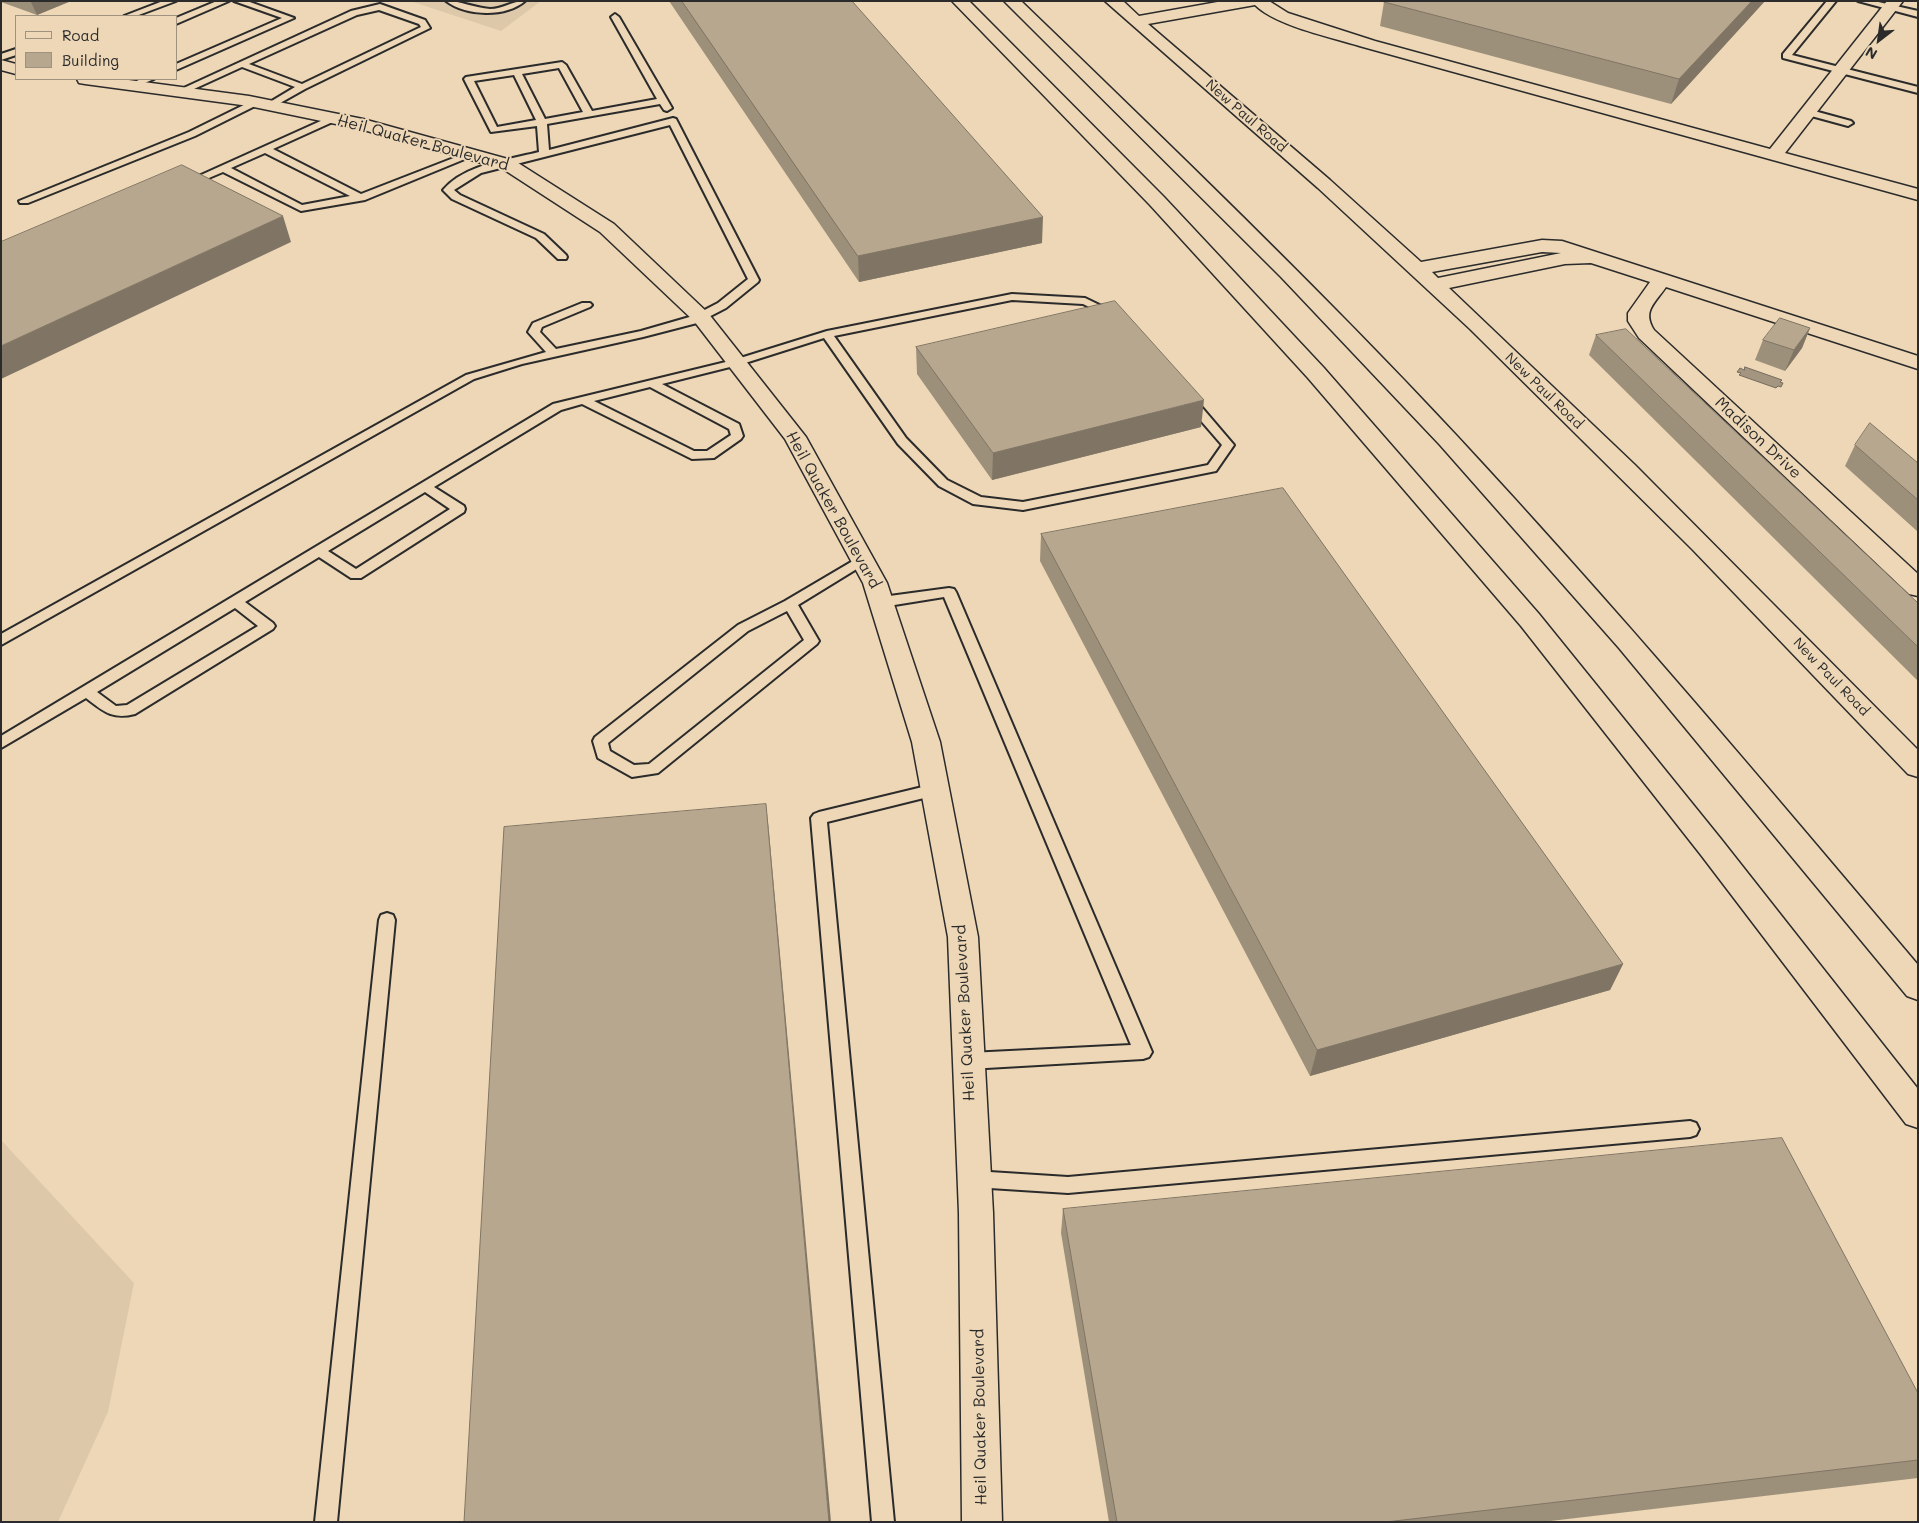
<!DOCTYPE html>
<html>
<head>
<meta charset="utf-8">
<style>
  body { margin:0 }
  #map { position:relative; width:1919px; height:1523px; overflow:hidden; background:#edd7b6; font-family:Mali,sans-serif }
  canvas { display:block }
  .frame { position:absolute; inset:0; border:2px solid #2b2b2b; pointer-events:none }
  .legend { position:absolute; left:15px; top:15px; width:162px; height:65px; box-sizing:border-box; background:#edd7b6; border:1px solid #9f927e; margin:0; padding:6px 9px; list-style:none; font-size:15px; color:#2b2b2b }
  .legend li { display:flex; align-items:center; gap:10px; height:25px }
  .legend b { width:25px; border:1px solid #9f927e }
  .north { position:absolute; left:1854px; top:15px; width:50px; height:50px; -webkit-text-stroke:4px #edd7b6; paint-order:stroke; rotate:210deg; font-size:14px; font-weight:700; line-height:20px; text-align:center; color:#2b2b2b }
  .north::after { content:''; display:block; margin:auto; width:18px; height:22px; background:#2b2b2b; clip-path:polygon(50% 0,100% 100%,50% 72%,0 100%) }
</style>
</head>
<body>
<div id="map">
<canvas width="1919" height="1523"></canvas>
<div class="frame"></div>
<ul class="legend">
<li><b style="height:6px;background:#edd7b6"></b>Road</li>
<li><b style="height:14px;background:#b7a78f"></b>Building</li>
</ul>
<div class="north">N</div>
</div>
<script>
const ctx = document.querySelector('canvas').getContext('2d');
ctx.lineJoin = 'round';
function fillPath(path, color) { ctx.fillStyle = color; ctx.fill(path, 'evenodd'); }
function stroke(path, color, width, dash) { ctx.strokeStyle = color; ctx.lineWidth = width; ctx.lineCap = dash ? 'butt' : 'round'; ctx.setLineDash(dash || []); ctx.stroke(path); }
function write(font, color, halo, rows, align = 'center') {
  ctx.font = font + ' Mali,sans-serif'; ctx.lineWidth = 4; ctx.setLineDash([]); ctx.textBaseline = 'middle'; ctx.strokeStyle = halo; ctx.fillStyle = color; for (const [text, x, y, turn = 0] of rows) {
    ctx.save(); ctx.translate(x, y); ctx.rotate((+turn || 0) * Math.PI / 180); ctx.textAlign = isNaN(turn) ? turn : align; if (halo) ctx.strokeText(text, 0, 0); ctx.fillText(text, 0, 0); ctx.restore();
  }
}
fillPath(new Path2D(`
  M410,1h131l-40,30z
  M1,1140l133,143 -26,129 -50,110h-57z`), '#ddc9aa');
const water = new Path2D(`
  M1745,367l37,13 -2,2 3,1 -2,4 -3,-1 -2,2 -37,-13 2,-2 -4,-1 3,-4 4,2z`);
fillPath(water, '#a49581');
stroke(water, '#746b5f', 1);
const lane = new Path2D(`
  M163,1h13l-40,15h-12z
  M217,1h12l-53,23v-6z
  M234,1h13l47,17 -118,52v-6l106,-46z
  M446,1c15,0 29,7 44,8 13,0 22,-8 35,-8 -20,17 -59,15 -79,0z
  M1827,1h9l-44,54 126,32v6l-135,-35v-4z
  M1858,1h16l44,10v6z
  M380,4l45,16 5,8 -125,61 -32,18h-6l-2,-2 30,-18 -53,-20 -59,27h-6l-2,-2 176,-81zM379,10l40,14 2,3 -119,57 -53,-20 108,-49z
  M615,14l4,3 53,91 -5,3 -3,-1 -4,-6 -113,20 2,26 124,-32 3,1 83,161 -1,2 -32,26 -29,15 -54,14 -121,27 -48,15 -473,266v-11l465,-259 80,-23 -18,-20 5,-9 49,-20h8l2,2 -2,2 -48,20 -2,5 16,17 85,-18 52,-15 25,-13 30,-24 -78,-154 -189,48 -27,17 6,5 84,39 22,21 1,2 -1,2h-8l-22,-21 -84,-39 -9,-9c22,-26 65,-30 96,-38l-2,-26 -46,6 -27,-53 2,-2 96,-15 4,3 26,46 65,-12 -46,-82zM559,68l24,44 -38,7 -23,-45zM514,75l22,45 -39,7 -23,-46z
  M16,49v6l-15,5v-6z
  M141,79h13l-21,9 -5,-3z
  M256,99l5,3 -2,2 -64,32 -167,67h-8l-1,-2 170,-69z
  M1807,109l44,12 2,2 -5,3 -44,-12 -2,-2z
  M334,115l5,3 -2,2 -64,29 88,45 108,-42h6l2,2 -112,46 -64,11 -78,-39 -33,14 -4,1 -5,-3zM265,153l85,43 -48,9 -71,-37z
  M1012,294l73,4 33,16 -2,2h-8l-25,-12 -71,-4 -178,36 72,102 41,42 34,17 42,5 185,-37 14,-20 -39,-45 6,-4 4,1 41,48 -18,26 -193,39 -50,-6 -34,-18 -41,-42 -74,-106 -82,26 -80,20 77,40 4,12 -2,3 -27,19 -22,1 -110,-55 -21,6 -127,77 30,19 1,3 -1,3 -103,66h-10l-32,-21 -74,45 28,21 2,3 -2,3 -138,85c-23,6 -32,-3 -49,-16l-85,50v-12l552,-332 181,-44 93,-29zM650,387l79,42 2,6 -24,16h-13l-100,-50zM425,492l25,17 -94,60 -28,-18zM235,608l23,18 -131,79 -11,1 -19,-14z
  M863,555l5,1 2,3 -2,3 -70,43 21,36 -2,3 -159,129 -26,4 -34,-19 -5,-17 2,-4 143,-112 47,-24zM787,611l17,29 -155,124 -15,1 -24,-14 -2,-8 140,-112z
  M949,588l5,1 2,3 196,460 -3,5 -6,2 -174,10 -6,-3 -3,-5 3,-5 6,-3 162,-8 -187,-448 -62,10 -5,-2 -2,-3 2,-3 5,-2z
  M935,784l5,2 3,4 -3,4 -113,28 67,700h-22l-61,-704 3,-4 5,-2z
  M387,913l6,2 2,5 -58,602h-22l64,-602 2,-5z
  M1690,1121l6,2 3,6 -3,6 -6,2 -622,56 -94,-6 -7,-2 -2,-6 2,-6 7,-2 94,6z`);
const street = new Path2D(`
  M1105,1h18l16,15 84,-15h46l19,12 87,28 395,108 117,-148h16l-118,152 133,36v11l-555,-153c-29,-9 -87,-21 -108,-42l-107,19 182,156 91,82 121,-22 20,1 356,115v13l-252,-82c-11,16 -24,24 -12,43l264,244v22l-9,-2 -270,-256 -11,-17v-8l22,-31 -59,-19 -26,1 -116,24 186,177 283,285v27l-10,-3 -216,-225 -222,-220 -152,-141zM1542,252l19,1 -123,25 -6,-6z
  M1,60l15,4v10l-15,-4z
  M77,79h44l128,17 114,23 152,42 99,63 94,89 98,124 81,146 53,159 38,195 15,276 9,309h-40l-3,-309 -11,-276 -36,-195 -49,-159 -78,-144 -91,-118 -94,-89 -97,-63 -143,-40 -111,-23 -164,-22 -6,-1z`);
const highway = new Path2D(`
  M952,1h17l195,196 160,171 215,246 182,225 197,250v39l-12,-4 -205,-269 -180,-229 -213,-248 -158,-173z
  M1004,1h17c148,143 296,285 436,435 159,171 310,350 461,529v35l-11,-4 -288,-348 -179,-203 -159,-168z`);
stroke(lane, '#2b2b2b', 4);
stroke(street, '#2b2b2b', 3);
stroke(highway, '#2b2b2b', 3);
fillPath(lane, '#edd7b6');
fillPath(street, '#edd7b6');
fillPath(highway, '#edd7b6');
fillPath(new Path2D(`
  M1,1h70l-34,14 -36,-13z
  M669,1h183l190,242 -183,39z
  M1765,1l-94,103 -291,-78 4,-24z
  M1810,328l-8,20 -17,23 -30,-11 8,-20z
  M1596,335l322,268v78l-329,-326z
  M916,347l285,80 -209,53 -75,-106z
  M1855,445l63,18v69l-73,-66z
  M1041,534l582,430 -13,26 -300,86 -270,-515z
  M1063,1209l855,184v85l-376,44h-433l-48,-289z`), '#9d907b');
fillPath(new Path2D(`
  M34,1h37l-34,14 -6,-13z
  M1752,1h13l-94,103 8,-25z
  M283,216l8,26 -290,137v-33z
  M1043,217l-1,26 -183,39 -1,-26z
  M1810,328l-8,20 -17,23 9,-21z
  M1204,400l-3,27 -209,53 1,-27z
  M766,804l3,28 62,690h-2z
  M1623,964l-13,26 -300,86 7,-26z`), '#807564');
const building = new Path2D(`
  M682,1h170l191,216 -185,39z
  M1385,1h367l-73,78 -295,-77z
  M182,165l101,51 -282,130v-104z
  M1115,301l89,99 -211,53 -77,-106z
  M1780,318l30,10 -16,22 -31,-10z
  M1626,329l292,274v44l-322,-312z
  M1870,423l48,40v37l-63,-55z
  M1283,488l340,476 -306,86 -276,-516z
  M766,804l63,718h-365l40,-695z
  M1782,1138l136,255v67l-532,62h-269l-54,-313z`);
fillPath(building, '#b7a78f');
stroke(building, '#807564', 1);
write('14px', '#2b2b2b', '#edd7b6', [
  ["New Paul Road",1246,116,41],
  ["New Paul Road",1544,391,44],
  ["New Paul Road",1831,677,46]
]);
write('16px', '#2b2b2b', '#edd7b6', [
  ["Heil Quaker Boulevard",423,143,15],
  ["Madison Drive",1758,438,43],
  ["Heil Quaker Boulevard",833,510,61],
  ["Heil Quaker Boulevard",965,1013,-93],
  ["Heil Quaker Boulevard",980,1417,-91]
]);
</script>
</body>
</html>
